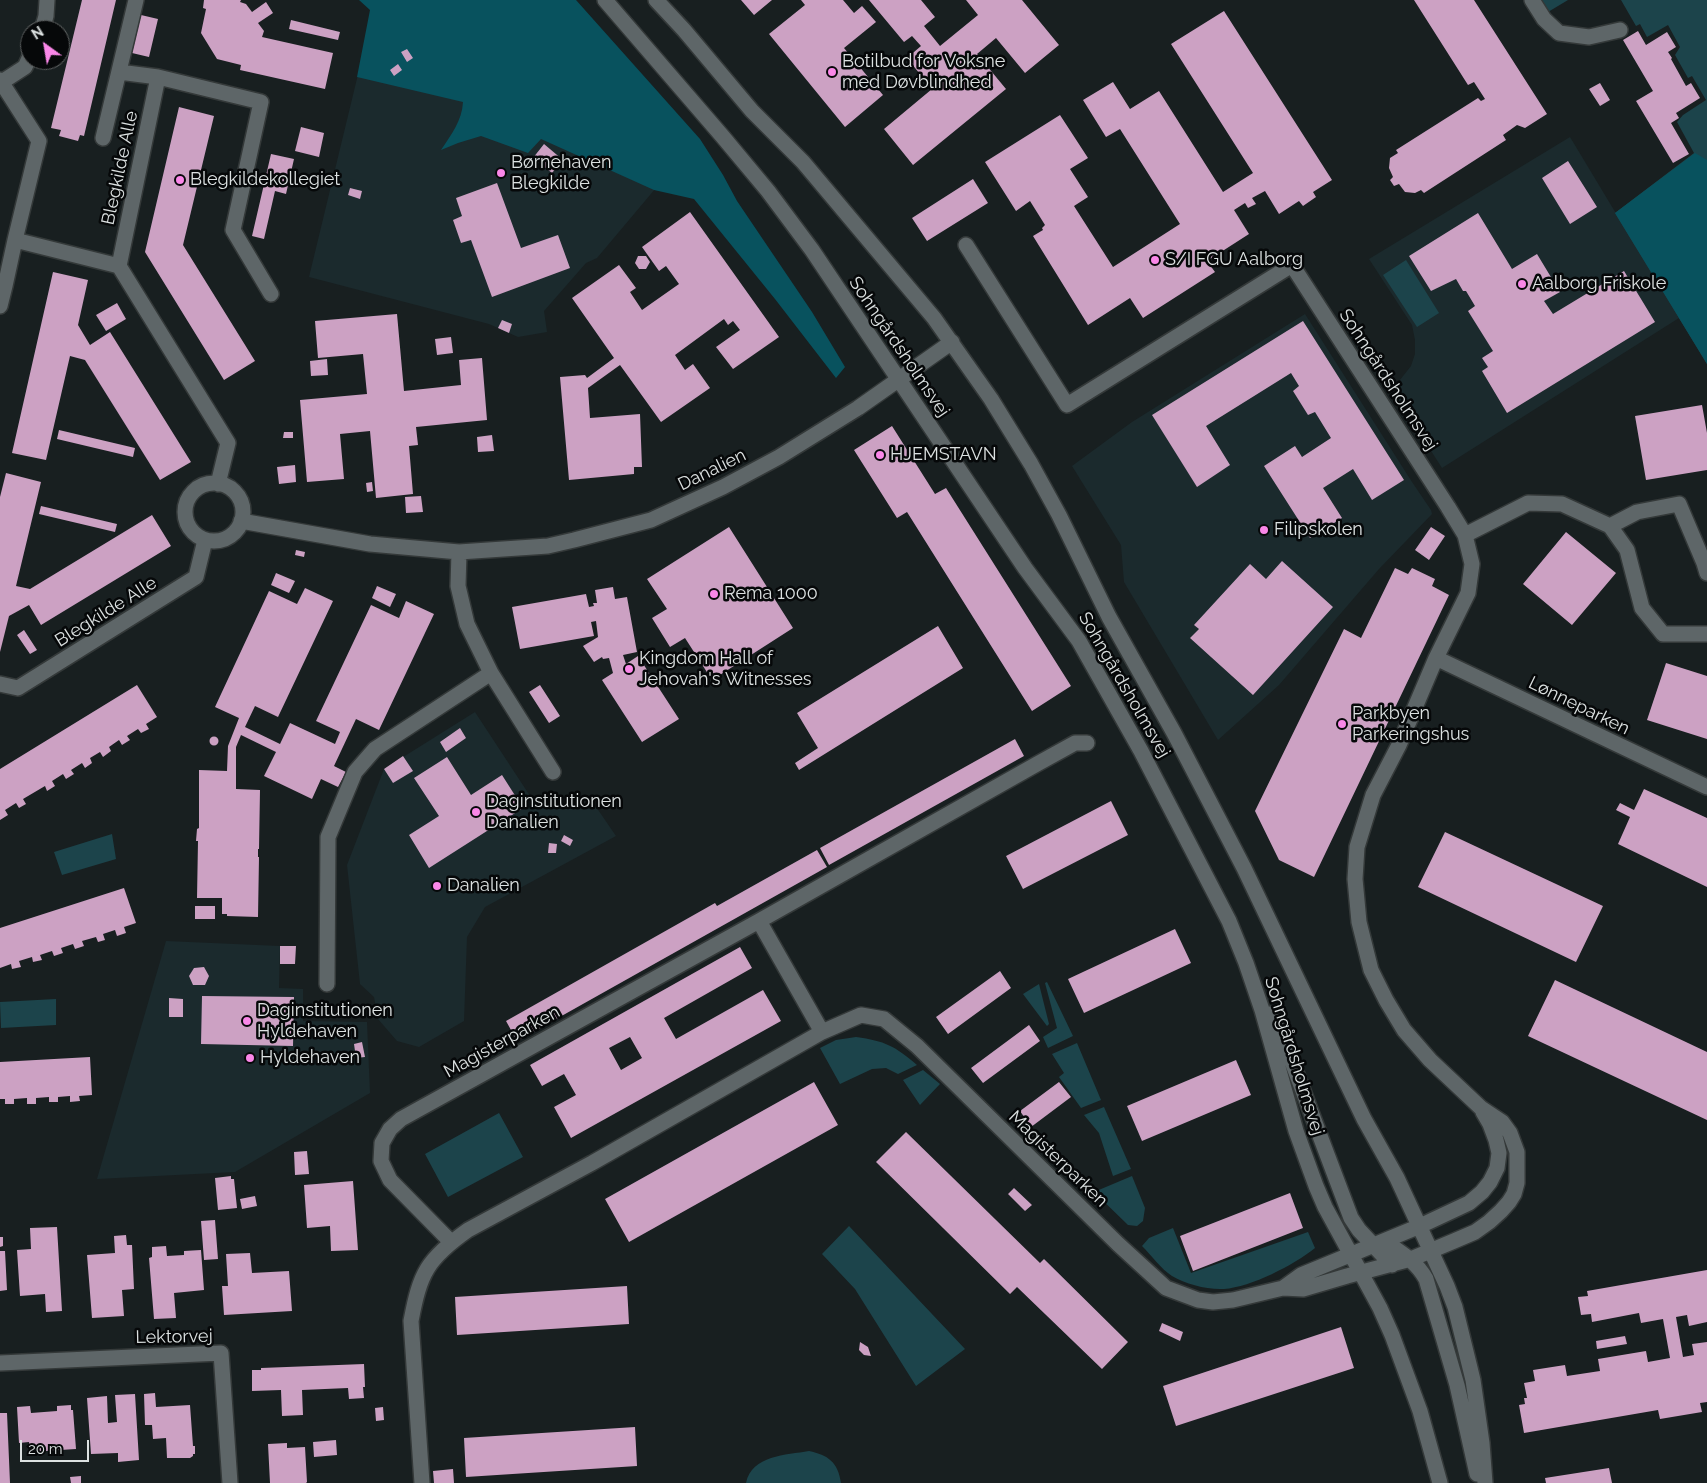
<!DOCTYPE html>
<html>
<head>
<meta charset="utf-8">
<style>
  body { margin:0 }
  #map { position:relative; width:1707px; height:1483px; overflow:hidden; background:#181f20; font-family:Raleway,sans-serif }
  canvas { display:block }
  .north { position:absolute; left:20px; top:20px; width:50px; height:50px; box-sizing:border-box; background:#060809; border:1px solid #5c5f5f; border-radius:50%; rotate:328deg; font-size:14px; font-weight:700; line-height:20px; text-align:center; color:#dce1e1 }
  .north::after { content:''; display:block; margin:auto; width:18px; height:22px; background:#fa87e8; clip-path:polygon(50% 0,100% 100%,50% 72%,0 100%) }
  .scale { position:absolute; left:20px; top:1440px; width:69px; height:22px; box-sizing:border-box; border:2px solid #dce1e1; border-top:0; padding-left:6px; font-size:15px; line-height:18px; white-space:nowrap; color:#dce1e1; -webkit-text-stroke:4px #060809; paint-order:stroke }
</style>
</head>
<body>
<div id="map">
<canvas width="1707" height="1483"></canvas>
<div class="north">N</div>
<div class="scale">20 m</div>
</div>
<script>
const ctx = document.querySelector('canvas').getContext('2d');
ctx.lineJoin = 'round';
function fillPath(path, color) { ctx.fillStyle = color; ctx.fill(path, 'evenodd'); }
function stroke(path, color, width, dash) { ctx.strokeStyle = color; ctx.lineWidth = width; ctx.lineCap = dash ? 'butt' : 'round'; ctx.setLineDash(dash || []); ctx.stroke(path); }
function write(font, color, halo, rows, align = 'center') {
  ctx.font = font + ' Raleway,sans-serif'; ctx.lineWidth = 5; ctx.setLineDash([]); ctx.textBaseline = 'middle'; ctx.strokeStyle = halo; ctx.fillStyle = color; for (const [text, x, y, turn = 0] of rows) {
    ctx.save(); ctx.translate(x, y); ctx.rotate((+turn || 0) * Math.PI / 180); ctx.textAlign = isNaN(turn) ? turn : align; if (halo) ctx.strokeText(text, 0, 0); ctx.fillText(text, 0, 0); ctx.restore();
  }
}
fillPath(new Path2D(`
  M376,0l306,157 -85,101 -11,5 -42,48 3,21 -29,5 -29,-13 -180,-47z
  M1570,137l109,181 -237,150 -50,-78 19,-24 4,-12v-14l-3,-15 -43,-66z
  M1305,314l107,168 19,28 1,4 -53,55 -100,116 -61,55 -94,-158 -3,-37 -49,-79 60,-44z
  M475,712l59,90 21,-8 10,15 27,-8 24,35 -131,71 -18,30 -3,84 -45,26 -22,-6 -19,-22 -4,-22 -14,-13 -13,-119 37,-96z
  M166,941l114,5 -1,42 24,1v32l64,1 3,71 -135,79 -138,7z`), '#1b2a2d');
fillPath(new Path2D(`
  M1535,0h33l-25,15z
  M1621,0h86v364l-92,-151 79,-60 -17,-31 6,-7 23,-15 -14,-24 -4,2 -13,-23 5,-8 -12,-22 -21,12 -7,-13 -4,2z
  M1406,260l33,53 -22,14 -34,-52z
  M112,834l4,25 -54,16 -8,-23z
  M1047,982l26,54 -25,12 -5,-11 14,-9 -12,-45z
  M1039,984l10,40 -2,2 -24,-32z
  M56,999v26l-55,3 -1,-26z
  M856,1037c29,4 39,9 61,28l-19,9 -12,-6 -14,1 -32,15 -20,-36 16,-8z
  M1077,1043l24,57 -20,8 -22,-31 5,-4 -12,-19z
  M923,1070l17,14 -20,21 -17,-25z
  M1104,1107l27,62 -18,7 -14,-43 -15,-18z
  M499,1113l24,44 -75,40 -23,-43z
  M1132,1176l13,32 -2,13 -6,5 -9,-1 -34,-33z
  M849,1226l116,123 -49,37 -61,-97 -33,-35z
  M1173,1228l18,45 117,-41 7,16c-21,17 -64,39 -91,41 -17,1 -38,-5 -52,-13 -11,-7 -21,-21 -30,-30l7,-8z
  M809,1451c19,4 29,11 32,32h-95c6,-28 40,-28 63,-32z`), '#1c444b');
fillPath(new Path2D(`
  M359,0h217l124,139 23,36 14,26 75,111 33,55 -9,11 -61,-79 -81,-100 -40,-9 -113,-51 -13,14 -47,-17 -23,7 -17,7c10,-15 21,-29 22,-48l-106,-25 13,-67z
  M1695,153l12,7v204l-92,-151z`), '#08525e');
fillPath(new Path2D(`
  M82,0h34l-32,136 -4,-1 -2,6 -19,-5 2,-6 -10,-2z
  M204,0h37l-1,2 6,2 6,8 14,-10 7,11 -15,10 6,8 -2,6 71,16 -8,36 -85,-19 1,-5 -24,-6 -16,-26 5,-24 -3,-1z
  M741,0h31l-18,15z
  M801,0h42l11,13 8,-7 14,16 -32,26 39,47 -38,32 -76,-93 36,-29z
  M869,0h52l14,17 -11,9 16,20 38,-31 -12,-15h56l37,45 -34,28 -29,-35 -19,16 29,35 -93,76 -29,-36 48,-40 -25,-31 14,-12 -9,-10 -8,6z
  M1414,0h60l73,114 -22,14 -8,-3 -14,10 3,5 -82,53 -3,-3 -6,3 -10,-1 -6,-8 -5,2 -4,-6 3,-3 -4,-9 1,-10 8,-5 -2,-3 82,-52 3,3 4,-2 -11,-17 -6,3z
  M1224,11l108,169 -19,12 3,5 -13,9 -4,-5 -20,13 -14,-23 -13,7 4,6 -8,4 -3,-5 -11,7 15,24 -42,27 8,11 -72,46 -13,-20 -42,27 -55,-89 10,-6 -1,-2 3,-3 -15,-24 -14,10 -31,-49 75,-47 28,43 -18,11 18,28 -14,9 39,61 67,-43 -60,-95 -14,8 -23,-37 30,-18 17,27 29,-18 64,101 30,-19 -82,-129z
  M141,15l17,4 -9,38 -17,-4z
  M291,20l49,12 -2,8 -49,-11z
  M1638,31l8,14 21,-13 9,15 -8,5 4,6 -1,1 15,27 5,-3 9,15 -24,15 3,5 -8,5 18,31 -16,9 -37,-62 17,-10 -30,-51z
  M407,49l6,9 -6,4 -6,-10z
  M398,64l4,6 -8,6 -4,-6z
  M1600,83l10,17 -10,6 -11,-17z
  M179,107l35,9 -31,129 72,116 -31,19 -79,-128z
  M301,127l23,6 -5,24 -24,-6z
  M544,144l19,16 -11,13 -19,-15z
  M271,154l23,5 -8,35 -11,-3 -11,48 -12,-3z
  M1568,161l29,46 -27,17 -28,-46z
  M973,179l15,24 -61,38 -15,-23z
  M497,183l24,65 37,-13 12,33 -78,29 -21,-57 -10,3 -8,-23 9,-4 -6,-18z
  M350,188l12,3 -2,8 -12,-4z
  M690,212l89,125 -46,32 -17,-22 24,-17 -7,-9 -5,4 -4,-6 -49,36 10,15 8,-6 17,24 -49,34 -41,-57 -32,23 2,30 50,-4 2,53h-8v7l-65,6 -9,-103 25,-2 2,3 27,-20 -42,-60 47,-33 17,23 -6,4 12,18 37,-26 -13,-18 -7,5 -17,-24z
  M1478,213l34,56 25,-15 23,38 -16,9 9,13 71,-43 31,51 -148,91 -25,-42 6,-4 -6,-9 11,-7 -25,-40 7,-5 -9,-15h-3l-7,-12 -25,12 -22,-35z
  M638,256h8l4,6 -4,7h-7l-4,-6z
  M53,272l35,8 -10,45 12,20 20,-13 81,130 -31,18 -75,-120 -15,-4 -24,104 -34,-7z
  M117,303l9,16 -20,12 -10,-16z
  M397,314l7,77 57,-6 -2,-25 23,-2 5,62 -71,7 2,18 -9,1 4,48 -37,4 -6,-67 -30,3 4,45 -37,3 -7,-82 67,-6 -4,-40 -45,4 -3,-37z
  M502,320l10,4 -3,9 -11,-5z
  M1303,321l101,159 -32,20 -19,-31 -30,19 19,30 -32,20 -46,-72 31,-20 7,11 29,-19 -16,-26 -7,3 -15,-24 6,-5 -8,-13 -85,53 24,39 -33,22 -45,-72z
  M451,337l2,16 -16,2 -2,-16z
  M327,359l1,16 -17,1 -1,-15z
  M1702,405l5,28v37l-61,10 -11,-64z
  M892,426l43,68 11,-6 125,198 -39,25 -125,-199 -10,6 -43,-68z
  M59,430l76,18 -2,9 -76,-18z
  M284,432h9v6h-10z
  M492,435l2,16 -16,1 -1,-15z
  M295,465l1,17 -17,2 -2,-17z
  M6,473l35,9 -25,104 14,3 122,-74 19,31 -130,79 -12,-20 -20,11 -9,36v-155z
  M372,482l1,9 -6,1 -1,-9z
  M421,496l2,16 -17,1 -1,-16z
  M41,506l76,18 -2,8 -76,-18z
  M729,527l64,101 -81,52 -27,-42 -15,9 -18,-29 15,-9 -20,-30z
  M1431,527l14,9 -16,24 -14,-10z
  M1566,532l50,41 -44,52 -49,-41z
  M296,550l9,2 -1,5 -9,-2z
  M1282,561l51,46 -80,88 -63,-57 9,-9 -5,-4 56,-61 16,15z
  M1395,568l13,6 4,-6 23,11 -3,7 17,9 -135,282 -35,-17 -24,-49 89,-182 17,9z
  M276,573l19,8 -6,12 -18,-8z
  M377,586l19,8 -6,13 -18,-9z
  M613,587l2,12 12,-2 10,55 -14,3 3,9 12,-8 41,63 -37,23 -40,-62 11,-7 -4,-15 -6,1 -1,-2 -8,5 -11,-16 15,-9 -2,-16 -5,1 3,14 -74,13 -8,-42 74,-13 3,13 5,-1 -1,-3h4l-2,-13z
  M305,588l28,13 -55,116 -23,-11 -10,21 35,17 10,-21 45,21 5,-12 -24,-11 55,-116 28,13 7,-17 28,13 -55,116 -23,-11 -22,47 12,6 -8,15 -17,-8 -9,20 -48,-23 12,-24 -35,-17 -5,12v42l24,1 -1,59h-1v8h1l-1,60 -31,-1v-2h-5v-16h-25l1,-57h-2l1,-12 2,-1v-58l28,1 1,-25 11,-28 -24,-11 54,-116 28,13z
  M938,626l25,42 -164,102 -4,-7 23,-15 -21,-35z
  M24,630l13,20 -7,4 -13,-19z
  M1666,663l41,13v63l-60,-19z
  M137,685l20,32 -11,7 3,5 -8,4 -3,-4 -11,7 3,4 -8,5 -3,-5 -10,7 2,4 -8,6 -3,-5 -10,6 2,5 -7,5 -3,-5 -11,7 3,4 -8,5 -3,-5 -11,7 3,5 -8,5 -2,-5 -22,13 3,5 -7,4 -3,-5 -11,7 3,5 -8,5v-51z
  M540,685l20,31 -11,7 -20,-31z
  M460,728l6,10 -20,14 -6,-10z
  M209.5 741a4.5 4.5 0 1 1 9 0a4.5 4.5 0 1 1-9 0Z
  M1015,739l9,17 -195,109 -9,-17z
  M403,756l10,15 -20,12 -9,-14z
  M447,757l24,38 31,-20 21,33 -94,60 -20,-33 30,-19 -25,-38z
  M1644,789l63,29v69l-89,-43 12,-27 -14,-7 4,-7 14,7z
  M1111,801l17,34 -105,54 -17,-33z
  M1445,832l158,74 -27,56 -158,-75z
  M564,835l9,5 -3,6 -9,-5z
  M549,843l8,1 -1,9h-8z
  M817,850l10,17 -310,174 -11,-20 209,-118 2,3z
  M124,888l12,35 -12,4 2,6 -9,3 -2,-6 -12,4 2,6 -7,2 -2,-5 -14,4 2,5 -9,3 -2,-5 -12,4 2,5 -9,3 -2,-5 -12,4 2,5 -9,2 -1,-5 -13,4 2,6 -9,2 -1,-5 -11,4v-40z
  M195,906h20v13h-20z
  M1175,929l16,34 -107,50 -16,-34z
  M280,946h16l-1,18h-15z
  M740,947l12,21 -88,50 12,21 87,-49 18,31 -210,117 -17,-31 22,-12 -12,-21 -22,12 -12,-21zM630,1037l12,21 -21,12 -12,-22z
  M204,967l5,9 -4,9h-12l-4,-9 5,-8z
  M1000,971l11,17 -63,46 -12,-17z
  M1555,980l152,72v68l-179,-84z
  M202,996l92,1 -1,49 -92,-2z
  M169,998l14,1v18h-14z
  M1029,1025l11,16 -57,42 -12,-15z
  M362,1042l3,15 -9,1 -2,-14z
  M90,1057l2,38 -13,1 1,5 -10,1v-6l-12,1v5h-9v-5l-13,1v6h-9v-6l-13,1v5h-9v-5h-5v-37z
  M1236,1060l15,35 -109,46 -15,-35z
  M814,1082l24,43 -209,117 -24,-43z
  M1059,1082l12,15 -40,30 -11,-16z
  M906,1132l134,131 4,-4 84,83 -26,27 -85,-82 -7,7 -134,-132z
  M307,1151l2,23 -14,1 -1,-23z
  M231,1176v3h3l3,29 -19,2 -3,-32z
  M353,1181l5,69 -27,1 -1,-25 -23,2 -3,-43z
  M1014,1188l18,17 -7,6 -17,-17z
  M1290,1193l13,35 -110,43 -13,-35z
  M255,1196l2,10 -15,3 -2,-10z
  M215,1220l3,39 -14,1 -3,-39z
  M57,1227l5,84 -16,1 -1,-18 -25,2 -3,-46 14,-1 -1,-21z
  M126,1235l1,10h5l2,44 -12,1 2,26 -32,2 -5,-63 28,-2 -1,-17z
  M0,1237h3v9l-3,1z
  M166,1246l1,10 17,-1v-4l17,-1 3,40 -30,3 2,25 -22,1 -5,-61 3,-1v-10z
  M0,1251h5l2,39 -7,1z
  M250,1253l2,20 37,-2 3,40 -68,4 -2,-29h6l-2,-32z
  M1707,1270v52l-18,4 -2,-11 -11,2 7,40 11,-2 -2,-11 15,-2v60l-7,1 2,9 -42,7 -2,-9 -134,23 -5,-28 6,-1 -1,-6h3l-3,-15 11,-2 -2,-11 32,-5 2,11 33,-5 -2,-12 48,-8 2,11 22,-4 -7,-39 -22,4 -2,-10 -47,9 -1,-8 -10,1 -3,-18 10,-1 -1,-5z
  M627,1286l2,38 -172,11 -2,-38z
  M1162,1323l21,9 -3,9 -21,-10z
  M1341,1327l13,41 -178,58 -13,-40z
  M1625,1336l2,8 -30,5 -1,-8z
  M860,1342l8,5 3,9 -7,-1 -5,-5z
  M364,1364l1,23h-2l1,11 -15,1 -1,-11 -46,2 1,25 -21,1 -1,-26 -29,1v-21h9v-2z
  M155,1393l1,14 34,-2 3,41h2v8h-2v2l-3,2h-23l-1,-20 -13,1 -1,-14h-7l-1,-31z
  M135,1394l4,66 -21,2v-9l-27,1 -4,-56 20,-2 1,27 9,-1 -2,-27z
  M71,1405v5h2l3,39 -46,3 -1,-10 -10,1 -2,-36 13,-1 1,7 26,-2v-5z
  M383,1407l1,13 -8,1 -1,-13z
  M0,1413h7l3,70h-10z
  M635,1427l2,39 -171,11 -2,-39z
  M336,1440l1,15 -23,2 -1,-15z
  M287,1443v5l18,-1 2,35 -1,1h-36l-2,-39z
  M1609,1468l3,15h-66l-1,-5z
  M453,1469l1,14h-20l-1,-12z
  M81,1476v7h-10l-1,-6z`), '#cca1c3');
const minor = new Path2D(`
  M605,0l118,137 45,54 44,59 213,318 54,73 62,110 88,170 17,42 16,47 34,121 20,55 9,21 55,101 12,27 28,76 20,72
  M656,0l28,30 68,81 51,51 131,156 57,81 40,65 28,51 50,102 65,116 70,135 120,251 33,59 50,108 8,21 18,73 9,63 3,40
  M1532,0l12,19 15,14 30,4 31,-7
  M42,30l4,-14 1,-16
  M119,72l39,5
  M0,80l39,61 -24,99 104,26
  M2,82l23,-15 5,-11
  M103,138l33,-138
  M966,245l101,160 225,-140 156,242 17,28 7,29 -4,29 -32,65 -37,87 -26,50 -16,52 -2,32 4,43 12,48 15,30 18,30 26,30 51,48 21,14 8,11 7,19v31l-3,11 -5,8 -8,9 -12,11 -14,10 -21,9 -43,18 -64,17 -44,13 -20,-1
  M0,285l5,1 10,-46
  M0,306l5,-20
  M185 512a29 29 0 1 1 58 0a29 29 0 1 1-58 0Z
  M218,484l10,-41 -109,-177 39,-189 103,25 -28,128 38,64
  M241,521l129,23 89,8 89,-6 26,-6 77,-20 72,-33 56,-30 79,-49 94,-66
  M1610,526l27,-14 42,-8 25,59 3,10
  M1465,535l63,-32 34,1 48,22 17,24 15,58 21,26h44
  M459,552l-1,34 9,38 24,49 62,99
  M1436,658l271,129
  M0,684l18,4 178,-111 9,-37
  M759,921l63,111
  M327,984l1,-147 27,-65 20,-23 116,-76
  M1270,1014l18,37 63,167 8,12 33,35
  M1384,1241c16,11 32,20 42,38l31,106 20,89
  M451,1242l-61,-62 -9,-19 1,-18 8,-14 11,-10 358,-198 278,-157 38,-21h12
  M0,1363l221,-10 9,130
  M422,1483l-11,-162c9,-48 16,-62 57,-91l124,-67 230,-131 39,-17 23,4 33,27 201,198 48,44 32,12 15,2 20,-2 50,-12 18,-13 119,-49 49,-23 13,-11 8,-10 7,-14 2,-15 -3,-13 -6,-16 -7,-12`);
stroke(minor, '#343939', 18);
stroke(minor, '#5e6668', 15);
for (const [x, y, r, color] of [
  [832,72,5,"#fa87e8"],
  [501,173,5,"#fa87e8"],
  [180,180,5,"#fa87e8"],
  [1155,260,5,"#fa87e8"],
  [1522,284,5,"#fa87e8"],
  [880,455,5,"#fa87e8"],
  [1264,530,5,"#fa87e8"],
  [714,594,5,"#fa87e8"],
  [629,669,5,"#fa87e8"],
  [1342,724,5,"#fa87e8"],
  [476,812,5,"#fa87e8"],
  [437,886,5,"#fa87e8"],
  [247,1021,5,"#fa87e8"],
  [250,1058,5,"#fa87e8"]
]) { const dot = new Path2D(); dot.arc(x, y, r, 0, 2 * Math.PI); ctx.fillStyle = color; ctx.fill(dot); stroke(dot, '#060809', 2); }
write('18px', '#dce1e1', '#060809', [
  ["Botilbud for Voksne",842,62],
  ["med Døvblindhed",842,83],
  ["Børnehaven",511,163],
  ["Blegkilde",511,184],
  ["Blegkildekollegiet",190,180],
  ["S/I FGU Aalborg",1165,260],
  ["Aalborg Friskole",1532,284],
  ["HJEMSTAVN",890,455],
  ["Filipskolen",1274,530],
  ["Rema 1000",724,594],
  ["Kingdom Hall of",639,659],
  ["Jehovah's Witnesses",639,680],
  ["Parkbyen",1352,714],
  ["Parkeringshus",1352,735],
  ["Daginstitutionen",486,802],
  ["Danalien",486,823],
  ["Danalien",447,886],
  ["Daginstitutionen",257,1011],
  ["Hyldehaven",257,1032],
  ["Hyldehaven",260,1058]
], 'left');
write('18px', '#dce1e1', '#060809', [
  ["Blegkilde Alle",120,168,-78],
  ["Sohngårdsholmsvej",899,347,56],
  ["Sohngårdsholmsvej",1388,380,57],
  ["Danalien",712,470,-26],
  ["Blegkilde Alle",106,612,-32],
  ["Sohngårdsholmsvej",1124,685,60],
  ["Lønneparken",1579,706,26],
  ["Magisterparken",502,1042,-29],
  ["Sohngårdsholmsvej",1294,1056,73],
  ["Magisterparken",1058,1159,44],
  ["Lektorvej",174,1337,-1]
]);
</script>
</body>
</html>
